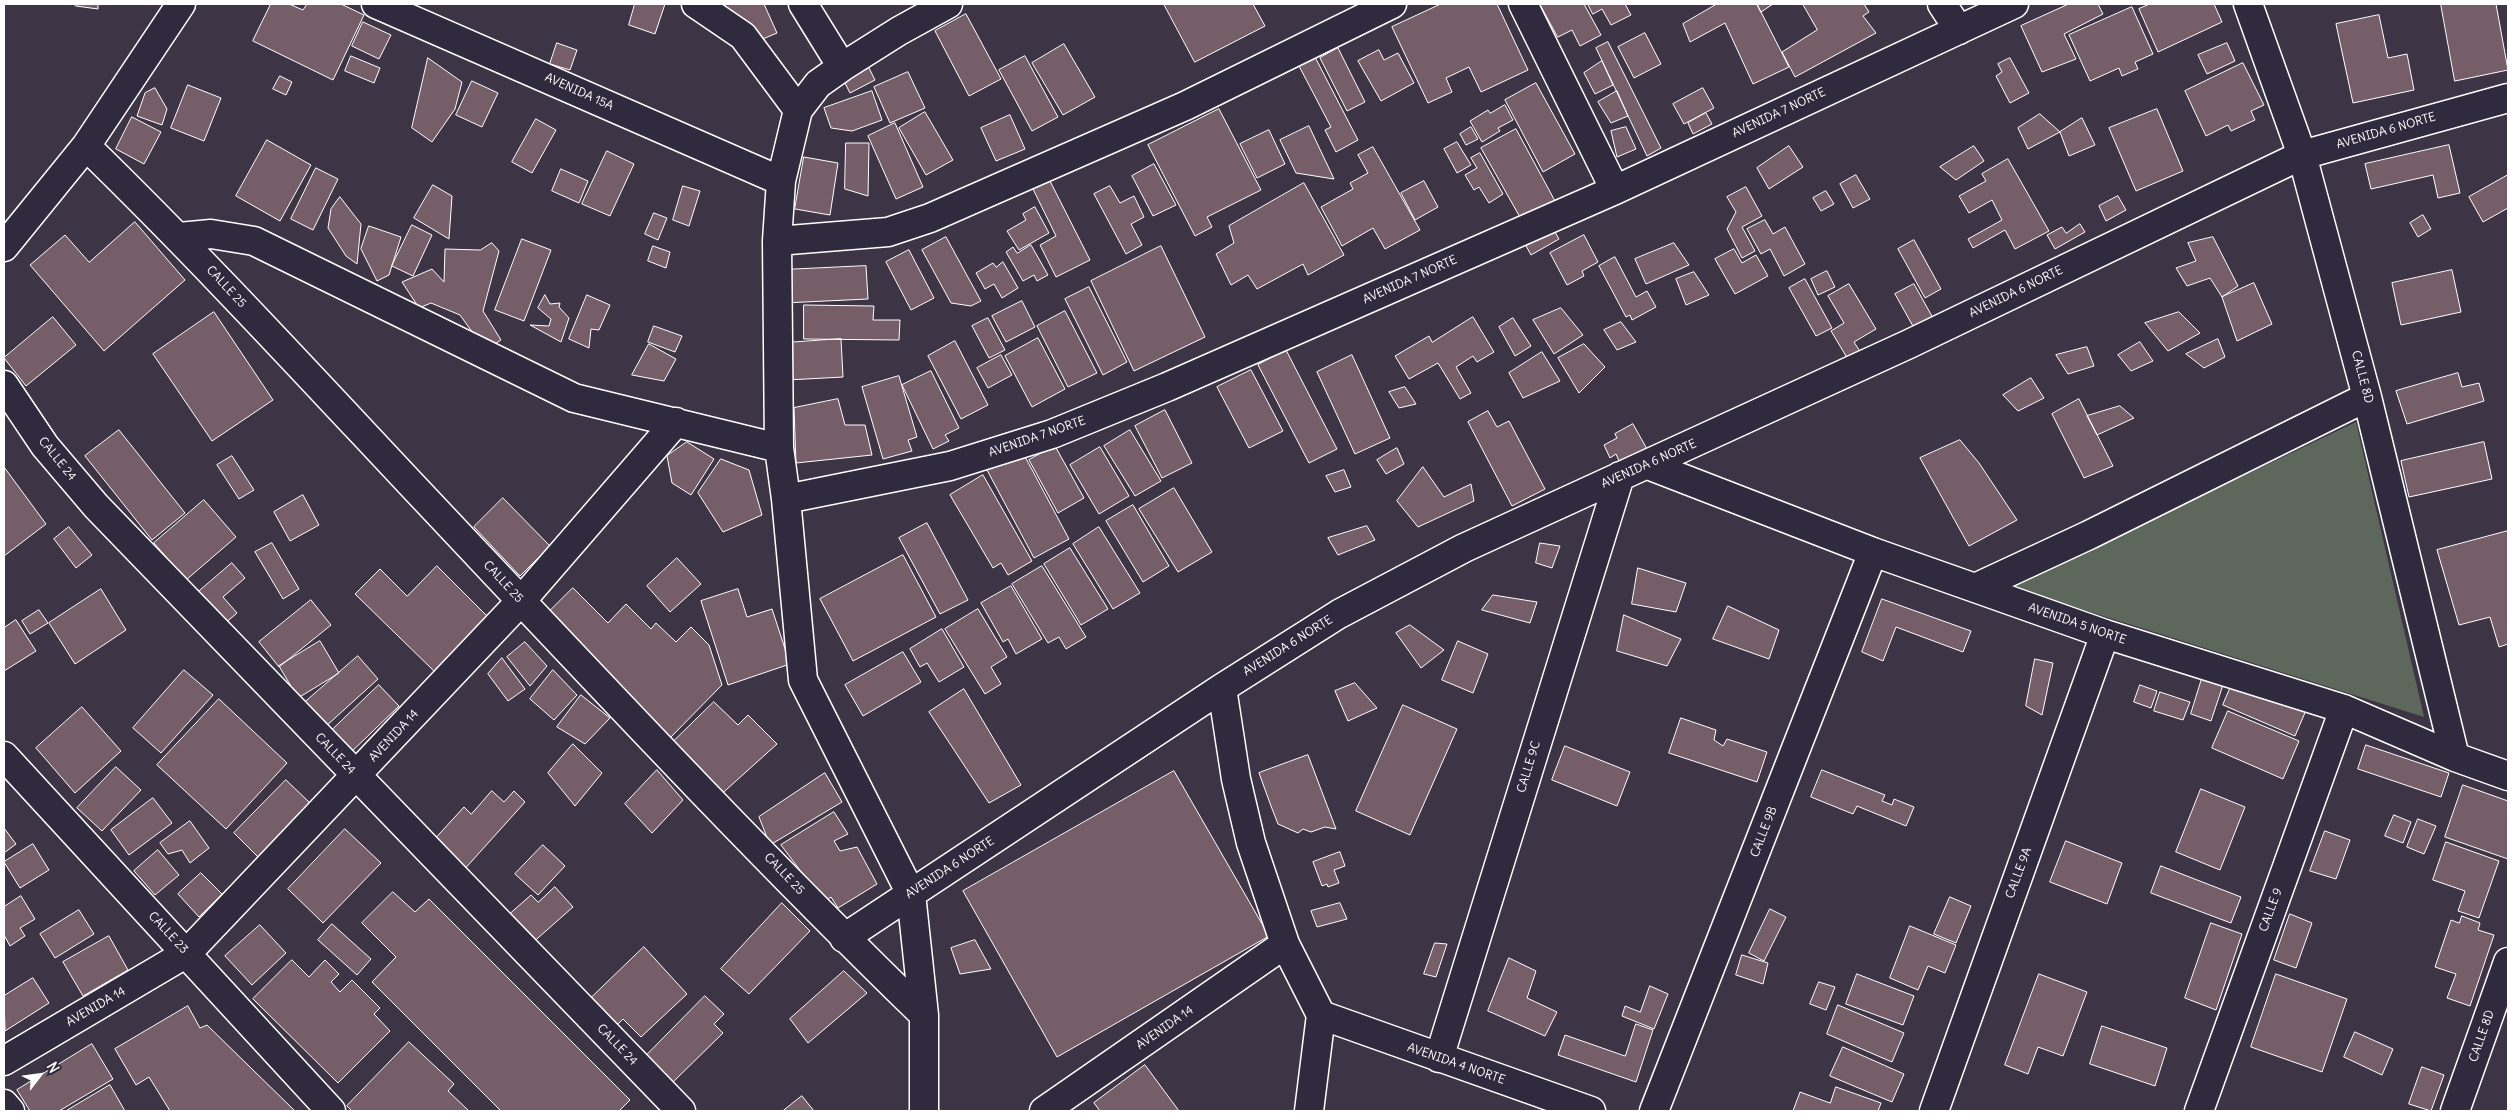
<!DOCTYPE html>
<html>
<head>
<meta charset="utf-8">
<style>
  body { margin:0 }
  #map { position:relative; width:2512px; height:1115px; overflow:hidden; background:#3d3446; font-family:Delius,sans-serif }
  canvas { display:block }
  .frame { position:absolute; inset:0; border:5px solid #fff; pointer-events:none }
  .north { position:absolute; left:15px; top:1050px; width:50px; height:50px; -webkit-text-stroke:4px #2f2a3d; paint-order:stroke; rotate:60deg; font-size:14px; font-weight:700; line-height:20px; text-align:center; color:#fff }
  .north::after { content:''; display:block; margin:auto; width:18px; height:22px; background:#fff; clip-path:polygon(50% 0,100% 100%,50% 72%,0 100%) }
</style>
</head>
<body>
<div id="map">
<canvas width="2512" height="1115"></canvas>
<div class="frame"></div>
<div class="north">N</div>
</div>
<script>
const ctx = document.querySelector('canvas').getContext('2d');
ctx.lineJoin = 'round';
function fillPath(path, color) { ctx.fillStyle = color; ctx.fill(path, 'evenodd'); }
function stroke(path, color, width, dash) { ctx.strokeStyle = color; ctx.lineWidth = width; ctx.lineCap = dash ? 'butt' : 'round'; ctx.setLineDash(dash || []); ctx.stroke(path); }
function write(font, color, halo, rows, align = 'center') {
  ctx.font = font + ' Delius,sans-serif'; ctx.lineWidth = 4; ctx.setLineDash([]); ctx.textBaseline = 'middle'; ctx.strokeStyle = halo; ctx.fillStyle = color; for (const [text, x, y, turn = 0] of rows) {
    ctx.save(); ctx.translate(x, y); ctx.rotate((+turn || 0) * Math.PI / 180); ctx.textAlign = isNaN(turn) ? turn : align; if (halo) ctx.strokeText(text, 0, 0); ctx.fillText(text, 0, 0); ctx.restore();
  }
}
fillPath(new Path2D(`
  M2356,422l68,295 -413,-130z`), '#5e675b');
const building = new Path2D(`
  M74,4h24v5l-22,-3z
  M271,4h18l14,6 4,-6h34l23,11 -31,65 -80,-39z
  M635,4h30l-10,30 -26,-9z
  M712,4h52l13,29 -19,8z
  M1164,4h89l12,22 -70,36z
  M1441,4h56l31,66 -47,22 -12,-25 -23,11 6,14 -24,11 -36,-76z
  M1540,4h44l17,31 -21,11 -8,-16 -14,7z
  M1588,4h37l6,11 -20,10 -9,-16 -9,5z
  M1717,4h40l32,63 -36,17 -28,-61 -35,19 -7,-18z
  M1757,4h16l-12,8z
  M1803,4h61l5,8 -6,4 13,17 -81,44 -13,-25 35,-22z
  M2069,4h29l5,10 -39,20 12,25 -34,13 -21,-46z
  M2150,4h64l8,18 -64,30 -19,-43z
  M2441,4h55l12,66 -53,11z
  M2132,7l21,47 -18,8 3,7 -16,7 -3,-8 -29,13 -21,-46z
  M966,14l35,65 -32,17 -34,-65z
  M2379,15l9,43 19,-4 7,36 -61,13 -17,-79z
  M363,22l28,13 -12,24 -27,-13z
  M1645,33l16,31 -27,14 -16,-31z
  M1608,42l53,106 -14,8 -51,-108z
  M557,43l20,7 -7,20 -20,-6z
  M2227,43l8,18 -28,13 -9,-19z
  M1064,44l31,53 -32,18 -31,-52z
  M1338,48l27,54 -18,9 -27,-53z
  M1379,50l5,10 14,-7 16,30 -33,18 -23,-40z
  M351,56l29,12 -6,15 -29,-12z
  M1025,56l33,61 -26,14 -33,-61z
  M1315,57l43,83 -22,12 -11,-22 6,-3 -32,-61z
  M428,58l34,24 -7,27 -23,33 -20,-14z
  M2010,58l19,35 -19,10 -14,-27 6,-4 -4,-8z
  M1602,61l11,24 -18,9 -11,-21z
  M2243,63l21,42 -13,6 4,9 -24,11 -3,-6 -22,11 -21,-45z
  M869,68l6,12 -25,13 -6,-12z
  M908,72l17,36 -35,15 -16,-36z
  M280,76l12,6 -6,13 -13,-6z
  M472,81l26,12 -16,34 -26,-12z
  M1536,83l39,71 -32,18 -38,-72z
  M188,85l33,13 -17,43 -33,-13z
  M155,88l12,21 -5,16 -25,-9 8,-23z
  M1703,88l11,20 -30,16 -11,-20z
  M872,91l10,29 -30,11 -21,-3 -7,-20z
  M1617,91l11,25 -17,7 -13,-21z
  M1505,105l8,15 -15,8 2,3 -18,11 -12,-21 18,-11 2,3z
  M1219,109l42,81 -54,27 5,10 -17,9 -47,-91z
  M2157,109l26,62 -47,20 -27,-63z
  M925,112l28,48 -27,15 -27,-47z
  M1706,113l6,11 -19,10 -5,-11z
  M2040,114l20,18 -32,17 -10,-21z
  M1010,115l15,34 -29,12 -15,-33z
  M132,117l29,15 -17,32 -28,-15z
  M2082,118l13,27 -26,11 -9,-24z
  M536,119l20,11 -24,43 -20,-11z
  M895,123l28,64 -27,12 -28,-63z
  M1309,126l25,53 -38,-6 -16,-33z
  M1471,127l7,12 -12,6 -6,-11z
  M1626,127l10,22 -19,8 -6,-26z
  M1516,129l39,72 -34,18 -40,-71z
  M1269,130l16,34 -28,14 -17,-34z
  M267,140l44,25 -31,56 -44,-25z
  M1457,142l14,23 -14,8 -13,-24z
  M846,143h23l-1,53 -23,-7z
  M2449,145l11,48 -22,5 -5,-23 -62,14 -6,-25z
  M1789,146l14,21 -34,22 -12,-21z
  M1974,146l10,15 -28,19 -16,-13z
  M1373,147l47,83 -35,19 -12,-21 -31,18 -21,-39 32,-18 -3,-6 18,-10 -10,-18z
  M607,151l27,13 -24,52 -28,-12z
  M1480,153l23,41 -14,9 -10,-16 -5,3 -9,-15 12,-7 -6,-10z
  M804,157l34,6 -8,52 -35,-6z
  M2008,159l41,72 -34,18 -10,-19 -32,18 -5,-9 34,-19 -10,-20 -23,13 -10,-17 27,-15 -4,-7z
  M1154,164l22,41 -23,11 -21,-40z
  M316,168l22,11 -25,51 -22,-11z
  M561,169l27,12 -9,22 -27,-12z
  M1856,175l14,24 -17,9 -13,-24z
  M2508,175v33l-25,14 -14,-25z
  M1050,181l40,79 -34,17 -16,-32 16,-9 -23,-47z
  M1424,181l14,26 -23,13 -14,-27z
  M1304,183l40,72 -36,20 -5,-11 -46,25 -9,-14 -17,10 -15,-31 18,-11 -5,-17z
  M433,185l19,11 -3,43 -35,-21z
  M683,186l17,5 -11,35 -16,-6z
  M1110,186l10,17 14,-7 10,21 -13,7 11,21 -16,9 -32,-60z
  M1746,187l16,29 -20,11 13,24 -13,7 -15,-29 9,-17 -9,-15z
  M1826,191l8,13 -13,7 -8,-13z
  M2118,196l8,14 -20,11 -7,-15z
  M340,197l21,27 -4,40 -11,-8 -18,-28 3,-19z
  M1035,207l14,26 -30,17 -12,-19 19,-11 -3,-6z
  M654,213l13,5 -9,22 -13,-6z
  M2423,215l8,14 -13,8 -8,-14z
  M1765,220l8,14 12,-7 20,37 -21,12 -14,-27 -9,5 -14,-25z
  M135,222l50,58 -81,71 -74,-86 35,-30 24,27z
  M2080,224l5,8 -30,17 -8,-14 15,-8 4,6z
  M412,225l20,10 -19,41 -21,-10z
  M369,226l32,11 -12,38 -12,6 -16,-32z
  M1552,227l7,12 -28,16 -7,-13z
  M1584,235l14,27 -16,9 2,5 -17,9 -17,-32z
  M946,237l35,64 -10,5 -20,-3 -29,-53z
  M2213,237l25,49 -16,11 -12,-19 -23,8 -11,-18 20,-7 -8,-18z
  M522,239l29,11 -27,71 -29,-11z
  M1914,240l27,49 -16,9 -27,-49z
  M492,243l7,8 -16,60 18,29 -16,10 -25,-35 -29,-12 -12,5 -17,-26 30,-13 12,13 1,-33 35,1z
  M1674,243l15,22 -43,19 -11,-25z
  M1031,245l17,30 -11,6 -3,-6 -11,6 -17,-29 7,-5 4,6z
  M653,246l17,6 -4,16 -18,-7z
  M1161,246l44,91 -71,34 -43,-90z
  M1734,249l8,14 14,-8 12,21 -33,18 -20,-35z
  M909,250l25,48 -23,12 -25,-48z
  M1615,257l21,40 11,-6 9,16 -24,13 -2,-5 -4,2 -27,-51z
  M1003,262l15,26 -16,10 -8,-14 -9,5 -9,-16 17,-10 3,4z
  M866,266l2,33 -85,4 -1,-33z
  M2452,270l9,42 -60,13 -9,-42z
  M1827,271l8,16 -17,8 -7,-16z
  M1694,272l15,23 -23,10 -10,-26z
  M1805,279l27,49 -16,8 -27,-48z
  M2254,283l18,41 -35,17 -15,-44z
  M1849,284l27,45 -22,13 10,16 -12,8 -21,-35 13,-8 -16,-27z
  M1914,284l19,34 -19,10 -19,-34z
  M1089,287l38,75 -24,13 -38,-76z
  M545,295l5,9 10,-1 -1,4 10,11 -8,24 -31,-17 19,1 2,-7 -13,-11z
  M587,295l23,10 -11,25 -8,-1 -2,19 -20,-9z
  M1022,301l13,26 -29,15 -14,-26z
  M804,305l70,1 -1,14h27l-1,20 -95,-1z
  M1561,308l22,27 -29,19 -21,-34z
  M1065,311l32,62 -29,14 -31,-61z
  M214,312l59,88 -61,41 -59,-87z
  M2179,312l21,21 -32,18 -23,-28z
  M53,317l23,28 -50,41 -22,-28z
  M1473,317l21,35 -17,10 -4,-6 -17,11 15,26 -11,6 -22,-36 -29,16 -14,-23 34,-20 3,6z
  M988,318l17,32 -16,8 -17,-32z
  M1513,318l18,28 -16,10 -16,-29z
  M1621,322l15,20 -19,8 -13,-20z
  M654,326l28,10 -7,16 -27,-10z
  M1038,338l27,51 -33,18 -27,-51z
  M841,339l2,38 -56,3 -2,-37z
  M2218,339l7,18 -21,11 -18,-14z
  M955,341l33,64 -27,14 -33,-63z
  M2140,342l13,19 -22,10 -13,-16z
  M649,344l27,15 -12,22 -32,-6z
  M1584,344l21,23 -26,26 -21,-35z
  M2087,347l7,19 -26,8 -12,-19z
  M1286,350l51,99 -28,14 -51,-98z
  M1542,352l18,29 -37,17 -14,-25z
  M1001,355l11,20 -24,13 -11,-20z
  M1352,355l38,83 -35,16 -38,-82z
  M1251,370l32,61 -34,17 -32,-61z
  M931,371l28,57 -14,7 4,6 -16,8 -31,-64z
  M2458,373l4,14 17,-4 5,18 -77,23 -11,-33z
  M899,376l18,61 -9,3 4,11 -29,8 -21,-72z
  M2031,378l13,20 -26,13 -15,-16z
  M1405,387l11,17 -17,4 -10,-16z
  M838,399l7,26h20l7,30 -76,8 -2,-55z
  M2079,399l34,67 -29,12 -32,-64z
  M2120,406l14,12 -37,17 -10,-19z
  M1165,410l27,53 -30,15 -27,-52z
  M1488,411l9,16 12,-6 36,68 -33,17 -44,-84z
  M1633,424l14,25 -28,12 -3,-7 -6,4 -6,-13 13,-7 -2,-4z
  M119,430l66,83 -33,27 -67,-84z
  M1130,430l31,51 -26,15 -31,-50z
  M1960,440l19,23 38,57 -48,26 -49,-88z
  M687,442l27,17 -23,36 -19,-12 -5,-27z
  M2484,442l8,37 -83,18 -8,-36z
  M1055,446l29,52 -26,15 -29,-53z
  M1100,447l29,49 -30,18 -29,-49z
  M1397,448l7,16 -18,10 -9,-14z
  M1022,451l47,88 -35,19 -47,-88z
  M232,456l22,34 -15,9 -22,-34z
  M721,459l28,11 13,45 -39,17 -25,-39z
  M4,467l42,57 -42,32z
  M1423,467l21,30 27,-13 3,17 -56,26 -21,-26z
  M1344,470l7,17 -16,5 -9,-16z
  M983,475l49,86 -24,14 -7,-12 -8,5 -43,-73z
  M1174,488l38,64 -34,20 -39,-63z
  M303,495l16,30 -29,16 -16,-29z
  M503,498l47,48 -30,30 -46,-49z
  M204,500l32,37 -50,43 -32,-37z
  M1133,505l36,61 -26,16 -37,-61z
  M927,523l41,77 -28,14 -41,-76z
  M1367,526l8,14 -37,15 -10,-17z
  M69,527l23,28 -16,13 -22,-29z
  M1099,527l41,66 -27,16 -40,-65z
  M2508,531v113l-9,3 -9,-30 -31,8 -22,-75z
  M272,543l27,46 -16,10 -28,-47z
  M1540,543l20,3 -8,22 -16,-5z
  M1070,548l38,61 -27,16 -37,-61z
  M903,555l33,62 -83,44 -33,-62z
  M677,558l24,26 -31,28 -23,-26z
  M232,563l13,15 -22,19 14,16 -14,12 -27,-31z
  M437,566l52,52 -53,55 -81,-79 25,-25 27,27z
  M1042,566l44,71 -20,12 -7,-12 -11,6 -36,-59z
  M1638,568l48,15 -10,29 -44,-8z
  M1011,586l31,53 -26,15 -8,-15 -5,3 -22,-39z
  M573,588l35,35 18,-19 25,25 5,-6 20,19 15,-15 18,18 13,40 -55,56 -125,-122z
  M101,589l25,41 -51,34 -26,-41z
  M738,589l9,28 25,-8 18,55 -62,21 -27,-84z
  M1493,595l44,7 -7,21 -48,-13z
  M1882,599l89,32 -8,21 -67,-25 -13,34 -21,-9z
  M311,600l20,25 -52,42 -20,-25z
  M1728,606l51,24 -10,29 -56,-20z
  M978,609l29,48 -16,10 10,17 -16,10 -40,-65z
  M39,610l9,13 -18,11 -8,-13z
  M1624,615l57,24 -14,27 -50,-15z
  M16,620l20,31 -32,20v-43z
  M1410,625l34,25 -23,18 -25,-35z
  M942,629l22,38 -25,15 -12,-19 -7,4 -10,-18z
  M320,641l19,32 -41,25 -19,-32z
  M1458,641l30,13 -15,39 -31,-13z
  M525,642l22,24 -17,20 -23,-29z
  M903,652l18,30 -58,34 -18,-31z
  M358,656l20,23 -54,49 -21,-24z
  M502,658l23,31 -17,12 -20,-27z
  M2035,659l18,4 -11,52 -16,-9z
  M184,670l29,25 -52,58 -28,-25z
  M553,670l24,25 -23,25 -24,-21z
  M2204,672l21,7 -14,42 -20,-7z
  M2235,677l72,31 -12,28 -72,-31z
  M1355,683l22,25 -29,13 -13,-30z
  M379,685l20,21 -52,50 -20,-21z
  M2140,685l17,6 -6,17 -17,-6z
  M964,689l57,96 -32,18 -60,-91z
  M2160,692l30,10 -7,18 -29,-9z
  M581,695l29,23 -25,26 -28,-17z
  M219,699l68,64 -61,66 -69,-64z
  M714,702l24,23 10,-10 29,29 -61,55 -48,-52z
  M1403,705l54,24 -47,106 -54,-24z
  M82,707l39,44 -46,42 -39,-45z
  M2228,711l71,30 -16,38 -71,-31z
  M1681,718l35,12 -2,10 9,6 4,-7 40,13 -10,30 -88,-29z
  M573,744l29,29 -27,33 -27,-33z
  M2366,745l83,28 -8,24 -83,-28z
  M1565,746l65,26 -13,34 -65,-26z
  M1308,755l28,74 -11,-2 -14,5 -8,-3 -5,4 -20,-9 -7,-18 -12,-33z
  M116,767l25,23 -39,41 -25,-23z
  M657,770l26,30 -31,33 -27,-29z
  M1822,770l63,25 -3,6 10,4 2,-6 20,8 -8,19 -49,-20 -4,8 -42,-17z
  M1174,771l95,165 -212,121 -94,-166z
  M825,773l17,29 -72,43 -11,-28z
  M286,780l24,23 -15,15 6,6 -38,38 -29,-29z
  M2463,785l45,16v58l-63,-22z
  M2201,789l44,18 -25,63 -44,-18z
  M492,791l12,11 10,-11 11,11 -63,70 -31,-29 33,-36 7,7z
  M153,798l19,25 -43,32 -18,-25z
  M834,812l14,22 -14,7 6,10 17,-4 20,37 -39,24 -7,-11 -7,5 -43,-57z
  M2394,815l17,7 -8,21 -18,-7z
  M2418,819l18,7 -12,28 -17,-7z
  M190,821l19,27 -19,15 -8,-13 -14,4 -8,-11z
  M4,828l12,16 -12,9z
  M345,829l36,34 -58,60 -35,-34z
  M2325,831l25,9 -14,39 -26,-8z
  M2066,841l56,22 -15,41 -57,-22z
  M2446,842l53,19 -20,57 -21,-7 7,-20 -32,-11z
  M33,844l16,26 -29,18 -16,-26z
  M543,845l22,21 -27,29 -23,-21z
  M158,850l21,25 -24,20 -21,-24z
  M1340,852l5,14 -11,4 5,13 -11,4 -1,-3 -5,2 -9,-24z
  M2161,866l80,31 -10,26 -80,-30z
  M201,873l21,21 -23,23 -21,-23z
  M555,887l18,20 -43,38 -24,-28 25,-22 7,7z
  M393,892l22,20 14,-13 201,201 -11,11h-118l-129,-129 24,-25 -34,-34z
  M21,896l14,23 -15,9 5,8 -15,10 -6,-11v-28z
  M1950,897l21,9 -15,37 -22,-9z
  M782,903l28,28 -61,63 -28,-25z
  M1340,903l7,16 -30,8 -6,-16z
  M1770,909l16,8 -22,44 -15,-8z
  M79,910l15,24 -39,24 -15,-24z
  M2290,914l22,9 -16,45 -22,-8z
  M2462,916l18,7 -2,7 16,5 -24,71 -23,-8 9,-24 -21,-7 16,-47 8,3z
  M2211,923l31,11 -26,76 -31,-12z
  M332,924l39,35 -14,16 -39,-35z
  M260,925l26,28 -34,32 -27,-29z
  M1910,926l46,19 -11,28 -17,-7 -10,24 -28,-12z
  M109,936l19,34 -45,26 -20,-34z
  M975,940l16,29 -31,5 -9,-26z
  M1435,943l12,1 -11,33 -12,-3z
  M644,947l43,47 -46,43 -18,-18 -10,10 -26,-27z
  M1742,955l26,8 -5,21 -27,-9z
  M1509,958l27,13 -9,27 30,14 -12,24 -57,-25z
  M292,960l17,17 16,-17 14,14 -8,8 9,10 12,-12 28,28 -6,6 16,17 -52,52 -85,-84z
  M844,971l23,22 -59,50 -18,-24z
  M1857,974l57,22 -11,29 -57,-21z
  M2039,974l48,18 -24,64 -25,-9 -10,27 -23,-9z
  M2276,974l71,25 -25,73 -71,-25z
  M33,978l16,25 -44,28 -1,-35z
  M1819,982l16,5 -9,23 -16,-6z
  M1650,986l18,8 -14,35 -32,-13 3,-10 15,6z
  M705,996l19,18 -10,10 9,9 -54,53 -26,-27z
  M1838,1005l66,28 -12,29 -65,-28z
  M188,1006l12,22 7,-3 88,86h-125l-21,-34 -13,8 -21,-36z
  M1636,1024l17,6 -17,52 -78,-27 7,-20 60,21z
  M2102,1026l65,22 -12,38 -65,-22z
  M2355,1032l38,17 -11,26 -38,-18z
  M409,1042l45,42 -6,7 21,20h-117l-5,-5z
  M92,1044l21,35 -54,32h-29l-13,-21z
  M1843,1047l61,27 -12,28 -62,-26z
  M1145,1065l34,46h-79l-6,-8z
  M2422,1067l22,8 -13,36 -22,-7z
  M110,1085l15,26h-59z
  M1836,1087l45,16 -3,8h-85l7,-19 30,11z
  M802,1096l12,15h-31z`);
fillPath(building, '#765e68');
stroke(building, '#fff', 1);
const minor = new Path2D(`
  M376,4l405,177
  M696,4l47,32 55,74
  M803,4l39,63
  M1523,4l92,186
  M1942,4l17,26
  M2248,4l54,151 65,242 88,360
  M86,146c112,109 217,223 324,337 169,179 337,360 514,532
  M179,237l32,-3 43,7 320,157 205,50
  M777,241l111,-9 42,-14 255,-112 207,-102
  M4,247l82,-101 95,-142
  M4,385l41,61 51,60 585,605
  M1648,465l225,87 102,36 130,46 239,75 111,48 53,19
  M786,499l164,-33 102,-32 115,-47 448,-197 399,-186
  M1975,588l114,-53 278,-138
  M1222,688l14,91 15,64 34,101 36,71 -12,96
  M4,756l327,355
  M844,938l378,-250 117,-74 125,-66 445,-204 393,-189 206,-57
  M1321,1015l270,96
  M1439,1058l181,-582
  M4,1061l183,-108 334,-352 155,-179
  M4,1104l6,7
  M924,1111v-96l-13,-121 -108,-214 -17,-181 -7,-51 -2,-207 4,-60 17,-71 20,-26 24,-17 57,-36 49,-27
  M1044,1111l241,-167
  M1654,1111l219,-559
  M1934,1111l171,-477
  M2199,1111l145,-402
  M2455,1111l53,-149`);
stroke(minor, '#fff', 31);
stroke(minor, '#2f2a3d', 28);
write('12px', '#fff', '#2f2a3d', [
  ["AVENIDA 15A",579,92,24],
  ["AVENIDA 7 NORTE",1779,113,-25],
  ["AVENIDA 6 NORTE",2386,131,-16],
  ["AVENIDA 7 NORTE",1410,280,-24],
  ["CALLE 25",226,287,47],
  ["AVENIDA 6 NORTE",2016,292,-26],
  ["CALLE 8D",2362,377,75],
  ["AVENIDA 7 NORTE",1037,437,-19],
  ["CALLE 24",57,459,51],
  ["AVENIDA 6 NORTE",1649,464,-24],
  ["CALLE 25",503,582,47],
  ["AVENIDA 5 NORTE",2077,624,19],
  ["AVENIDA 6 NORTE",1288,646,-32],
  ["AVENIDA 14",394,736,-47],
  ["CALLE 24",335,754,46],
  ["CALLE 9C",1529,767,-73],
  ["CALLE 9B",1764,832,-69],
  ["AVENIDA 6 NORTE",950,868,-33],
  ["CALLE 9A",2019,873,-70],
  ["CALLE 25",784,874,46],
  ["CALLE 9",2271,910,-70],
  ["CALLE 23",168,933,47],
  ["AVENIDA 14",96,1007,-30],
  ["AVENIDA 14",1165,1028,-35],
  ["CALLE 8D",2482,1036,-71],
  ["CALLE 24",617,1045,46],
  ["AVENIDA 4 NORTE",1456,1064,19]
]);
</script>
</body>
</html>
